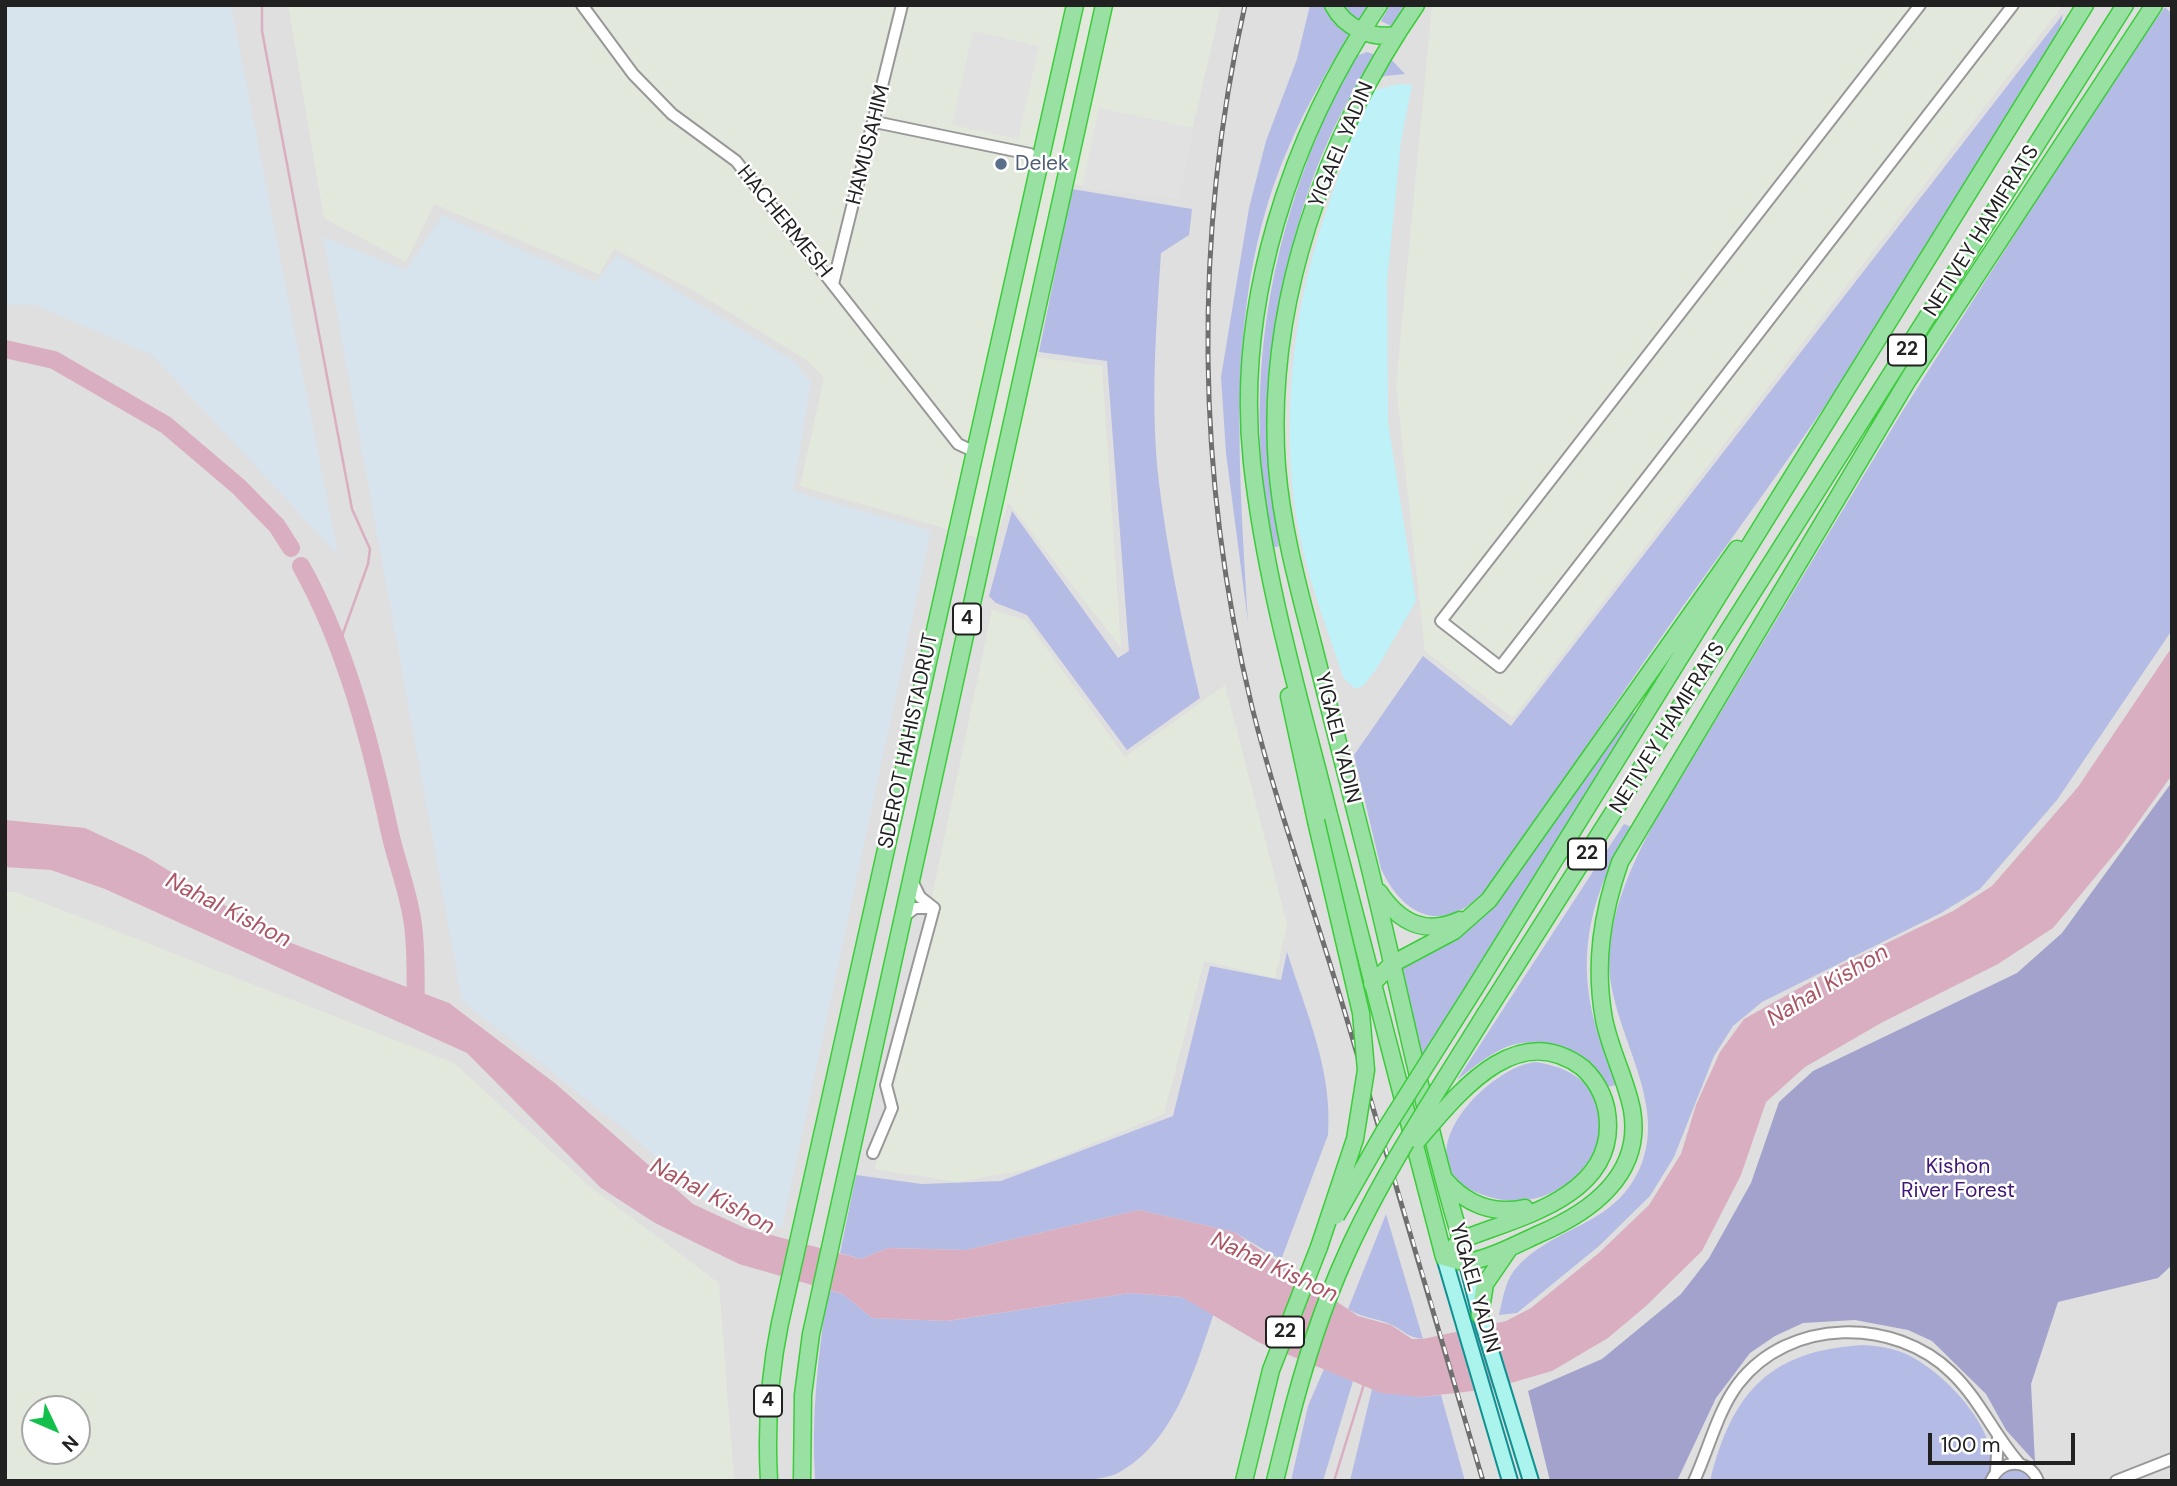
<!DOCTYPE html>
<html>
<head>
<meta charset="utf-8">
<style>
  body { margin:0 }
  #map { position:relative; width:2177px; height:1486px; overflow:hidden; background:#e9f1f1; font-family:"DM Sans",sans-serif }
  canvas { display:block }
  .frame { position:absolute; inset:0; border:7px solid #212121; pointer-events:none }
  .north { position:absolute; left:21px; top:1395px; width:70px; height:70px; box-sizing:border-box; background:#fff; border:2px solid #a6a6a6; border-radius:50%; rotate:134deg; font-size:19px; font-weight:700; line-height:28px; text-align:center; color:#212121 }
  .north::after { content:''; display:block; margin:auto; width:24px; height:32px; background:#13c04c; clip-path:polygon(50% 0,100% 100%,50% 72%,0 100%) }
  .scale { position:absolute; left:1928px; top:1433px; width:147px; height:32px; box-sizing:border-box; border:4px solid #212121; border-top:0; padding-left:9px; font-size:21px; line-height:24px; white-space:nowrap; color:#212121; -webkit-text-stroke:5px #fff; paint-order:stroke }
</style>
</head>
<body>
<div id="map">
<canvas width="2177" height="1486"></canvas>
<div class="frame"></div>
<div class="north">N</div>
<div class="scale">100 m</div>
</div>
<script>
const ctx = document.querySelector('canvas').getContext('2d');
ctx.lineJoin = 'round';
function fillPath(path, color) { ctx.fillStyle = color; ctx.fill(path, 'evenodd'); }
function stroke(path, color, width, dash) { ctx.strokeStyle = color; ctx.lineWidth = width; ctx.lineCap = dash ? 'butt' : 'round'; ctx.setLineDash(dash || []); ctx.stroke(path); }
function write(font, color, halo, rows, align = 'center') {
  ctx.font = font + ' "DM Sans",sans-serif'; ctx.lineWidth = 5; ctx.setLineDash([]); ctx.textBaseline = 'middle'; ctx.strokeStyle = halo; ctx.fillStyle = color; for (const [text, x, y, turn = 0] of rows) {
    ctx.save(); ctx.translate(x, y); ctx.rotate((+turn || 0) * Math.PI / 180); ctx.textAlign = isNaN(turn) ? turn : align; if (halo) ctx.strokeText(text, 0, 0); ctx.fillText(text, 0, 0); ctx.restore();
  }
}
fillPath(new Path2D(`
  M5,5h2167v1476h-2167zM35,1409h42v42h-42z`), '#dfdfdf');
fillPath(new Path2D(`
  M288,5h933l-44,191 -106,-12 -36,173 67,9 19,282 -113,-146 -13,41 -195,-57 24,-108 -16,-17 -110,-68 -84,-44 -15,25 -165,-70 -28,58 -82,-44z
  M1432,5h631l-550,713 -88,-67 -29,-265z
  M992,610l34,10 99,137 100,-72 62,239 -12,54 -71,-17 -40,153 -135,55 -71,13 -83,-13z
  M5,892h11l438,171 135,123 130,97 15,198h-729zM35,1409h42v42h-42z`), '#e2e9dc');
fillPath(new Path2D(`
  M5,5h226l107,550 -186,-200 -117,-50h-30z
  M442,215l154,67 21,-27 177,106 17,21 -18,109 138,40 -149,697 -39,-10 -42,-20 -67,-61 -172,-136 -139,-764 83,33z`), '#d7e4ed');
fillPath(new Path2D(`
  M1310,5h18l23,26c-22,37 -44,73 -61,113 -67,149 -51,319 -42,478l-22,-169 -5,-76 28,-169 17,-67 31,-82z
  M1339,5h31l-11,18z
  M1390,5h18l-15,22 -12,-6z
  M2165,7l7,7v616l-115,170 -77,89 -39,24 -179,89 -29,24 -19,30 -40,101 -24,39 -51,50 -82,67 -18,2c4,-16 6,-36 19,-49 39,-42 99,-39 124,-103 25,-66 -33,-135 -33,-202 1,-50 23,-97 46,-140l247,-409 224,-352z
  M2063,14l-4,18c-68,110 -133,221 -204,329 -73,111 -154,217 -229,327 -31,45 -61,90 -92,136 -17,26 -36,59 -61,78 -41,32 -74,5 -92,-33l-27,-114 69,-99 88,70z
  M1367,52l9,3c-97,141 -119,325 -97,491l-7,2c-32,-175 0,-334 82,-491z
  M1387,55l18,19 -20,2 -13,6z
  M1072,189l120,20 -3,26 -28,18c-5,76 -11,154 -2,230 9,73 24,144 41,215l-73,52 -100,-135 -31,-12 -7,-7 23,-85 106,147 11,-7 -22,-290 -68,-9z
  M1632,712l6,3 -216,342 -20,-92 95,-63z
  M1624,824l7,3c-34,56 -53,113 -40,180 5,26 16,52 25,78l-9,2c-23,-36 -69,-58 -109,-36 -15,8 -28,19 -41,29z
  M1287,952c19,60 46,119 41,183l-47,125 -47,-28 -95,-22 -173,40 -78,-2 -27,11 -21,-6 16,-78 66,9 79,-3 172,-65 37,-150 71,14z
  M1535,1062c127,18 50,175 -57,131 -78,-31 6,-124 57,-131z
  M1386,1214l37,125c-14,-1 -19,-8 -31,-14 -15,-7 -30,-7 -44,-16z
  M828,1290l15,4 29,24 76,3 182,-28 52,4 32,16c-19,56 -40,130 -96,160 -10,5 -25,6 -37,8h-266c-4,-65 3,-127 13,-191z
  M1864,1345c14,1 29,3 42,9 35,16 85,67 86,107 0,7 -5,14 -8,20h-274c22,-88 59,-131 154,-136z
  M1324,1369l29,12 -30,100h-32l17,-75z
  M1372,1389l49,8 20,-2 24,86h-115z
  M2021,1468l14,13h-40l12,-12z`), '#b4bce5');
fillPath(new Path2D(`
  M2172,782v483l-14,13 -100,24 -27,82 4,78 -29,-32 -20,-36 -54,-53 -24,-11 -53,-10 -52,3 -28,13 -25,17 -34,45 -39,83h-127l-22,-90 74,-32 79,-65 28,-36 42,-75 28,-81 34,-31 204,-98 45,-40z`), '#a3a2cc');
fillPath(new Path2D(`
  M1399,84l13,1 -11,56 -14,141 1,141 28,178 -39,67 -13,17 -8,4 -12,-10c-18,-53 -39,-107 -48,-163 -12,-82 -6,-177 16,-258 15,-54 36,-107 54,-160l10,-8z`), '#bff1f9');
fillPath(new Path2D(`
  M973,31l66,15 -21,93 -66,-14z
  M1099,108l95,20 -15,71 -97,-11z`), '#e1e1e1');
fillPath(new Path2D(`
  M2172,647v128l-51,71 -68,82 -55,36 -117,59 -76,44 -39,35 -25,73 -39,76 -56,55 -38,32 -56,33 -62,18 -69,8 -40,-4 -121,-50 -78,-46 -52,-4 -183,28 -75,-3 -29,-24 -104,-30 -84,-41 -54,-35 -134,-135 -362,-164 -54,-19 -46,-3v-47l80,8 60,28 133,82 171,65 107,81 137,120 52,24 116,31 27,-11 78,2 173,-40 95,22 124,84 33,9 21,14h11l83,-18 25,-13 69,-56 49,-47 32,-51 15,-49 24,-53 24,-33 91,-51 118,-57 39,-25 86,-99z`), '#daaec1');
stroke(new Path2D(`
  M262,5v26l90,478 18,40 -2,15 -31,86
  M1334,1481l30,-97`), '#daaec1', 2.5);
stroke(new Path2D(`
  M5,349l49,11 112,65 73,62 38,39 14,22
  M301,566c45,80 70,178 89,267 7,31 19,60 23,92 4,30 2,61 3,91`), '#daaec1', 18);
const minor = new Path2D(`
  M582,5l51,69 39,40 64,47 222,283 15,7
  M1920,5l-479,616 59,46 513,-662
  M875,122l155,32
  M833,284l69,-279
  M912,881l8,16 14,11
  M902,918l13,-10h19
  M873,1153l19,-45 -6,-23 48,-177
  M1996,1471l2,-34
  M1694,1481c15,-32 23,-69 44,-97 51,-67 157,-67 214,-11 28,27 42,62 67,90
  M1991,1481c10,-23 38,-23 47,0
  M2116,1481l56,-22`);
const major = new Path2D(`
  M1461,1240l19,75 51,166
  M1444,1257l66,224`);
const highway = new Path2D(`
  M1333,5c12,23 38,34 63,30
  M1379,5c-89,130 -144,299 -127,458 13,117 46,230 75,344 38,150 77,300 117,450
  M1416,5c-91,132 -151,300 -139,462 5,61 21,119 36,177 18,71 36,142 54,213 32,128 56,257 94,383
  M1289,696l27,125
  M1379,892c20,30 46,44 81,28
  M1372,984l20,-20 62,-33 35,-31 248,-351
  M1475,988l610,-983
  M1486,1013l639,-1008
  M1445,1180c21,24 48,35 80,28
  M1454,1247l7,-7c54,-22 147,-41 147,-114 0,-23 -8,-42 -25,-58
  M1444,1257c7,2 18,6 25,5 24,-5 48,-18 70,-28 52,-22 104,-60 93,-124 -6,-31 -22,-60 -28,-91 -10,-55 -2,-105 16,-157l288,-482 246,-375
  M1480,1315l5,-31 24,-35
  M769,1481c-3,-54 0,-105 11,-158l295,-1318
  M802,1481l1,-86 8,-61 293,-1329
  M1244,1481l27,-111 48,-123
  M1275,1481l13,-53`);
stroke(minor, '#989898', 14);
stroke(major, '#0e9191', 18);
stroke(highway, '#3bcc39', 19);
stroke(minor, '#fff', 10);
stroke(major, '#abf4ed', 14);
stroke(highway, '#99e0a3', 16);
const rail = new Path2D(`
  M1245,5c-52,231 -49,472 7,702 26,104 63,204 93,306 47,156 93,312 138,468`);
stroke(rail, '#6f6f6f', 5);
stroke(rail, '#fff', 2.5, [8]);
const highwayBridge = new Path2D(`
  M1316,821l45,192 5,57 -11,69 -36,108
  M1418,1140c39,-45 98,-123 165,-72
  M1336,1216l49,-86 90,-142
  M1288,1428c15,-60 33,-118 58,-173 37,-83 92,-164 140,-242`);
stroke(highwayBridge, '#3bcc39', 19, []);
stroke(highwayBridge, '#99e0a3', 16);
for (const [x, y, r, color] of [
  [1001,164,7,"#5c6f8a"]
]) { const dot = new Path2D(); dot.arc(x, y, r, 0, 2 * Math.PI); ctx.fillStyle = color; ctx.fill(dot); stroke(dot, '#fff', 2.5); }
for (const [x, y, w] of [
  [1907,350,38],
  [967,619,28],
  [1587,854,38],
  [1285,1332,38],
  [768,1401,28]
]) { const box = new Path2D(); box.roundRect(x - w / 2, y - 15.5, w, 31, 5); ctx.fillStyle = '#fff'; ctx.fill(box); stroke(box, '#212121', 2); }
write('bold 19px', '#212121', null, [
  ["22",1907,350],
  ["4",967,619],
  ["22",1587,854],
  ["22",1285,1332],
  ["4",768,1401]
]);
write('21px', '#212121', '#fff', [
  ["HAMUSAHIM",869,145,-76],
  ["YIGAEL YADIN",1342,145,-67],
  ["HACHERMESH",784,222,51],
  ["NETIVEY HAMIFRATS",1982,231,-58],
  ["NETIVEY HAMIFRATS",1668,728,-58],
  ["YIGAEL YADIN",1337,738,76],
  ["SDEROT HAHISTADRUT",909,741,-78],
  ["YIGAEL YADIN",1474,1288,74]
]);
write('21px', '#4e5e75', '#fff', [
  ["Delek",1015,164]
], 'left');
write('21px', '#3f1778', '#fff', [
  ["Kishon",1958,1167],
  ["River Forest",1958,1191]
]);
write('italic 23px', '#aa5564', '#fff', [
  ["Nahal Kishon",228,911,27],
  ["Nahal Kishon",1828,986,-31],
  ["Nahal Kishon",712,1197,28],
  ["Nahal Kishon",1274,1268,25]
]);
</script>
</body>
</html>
